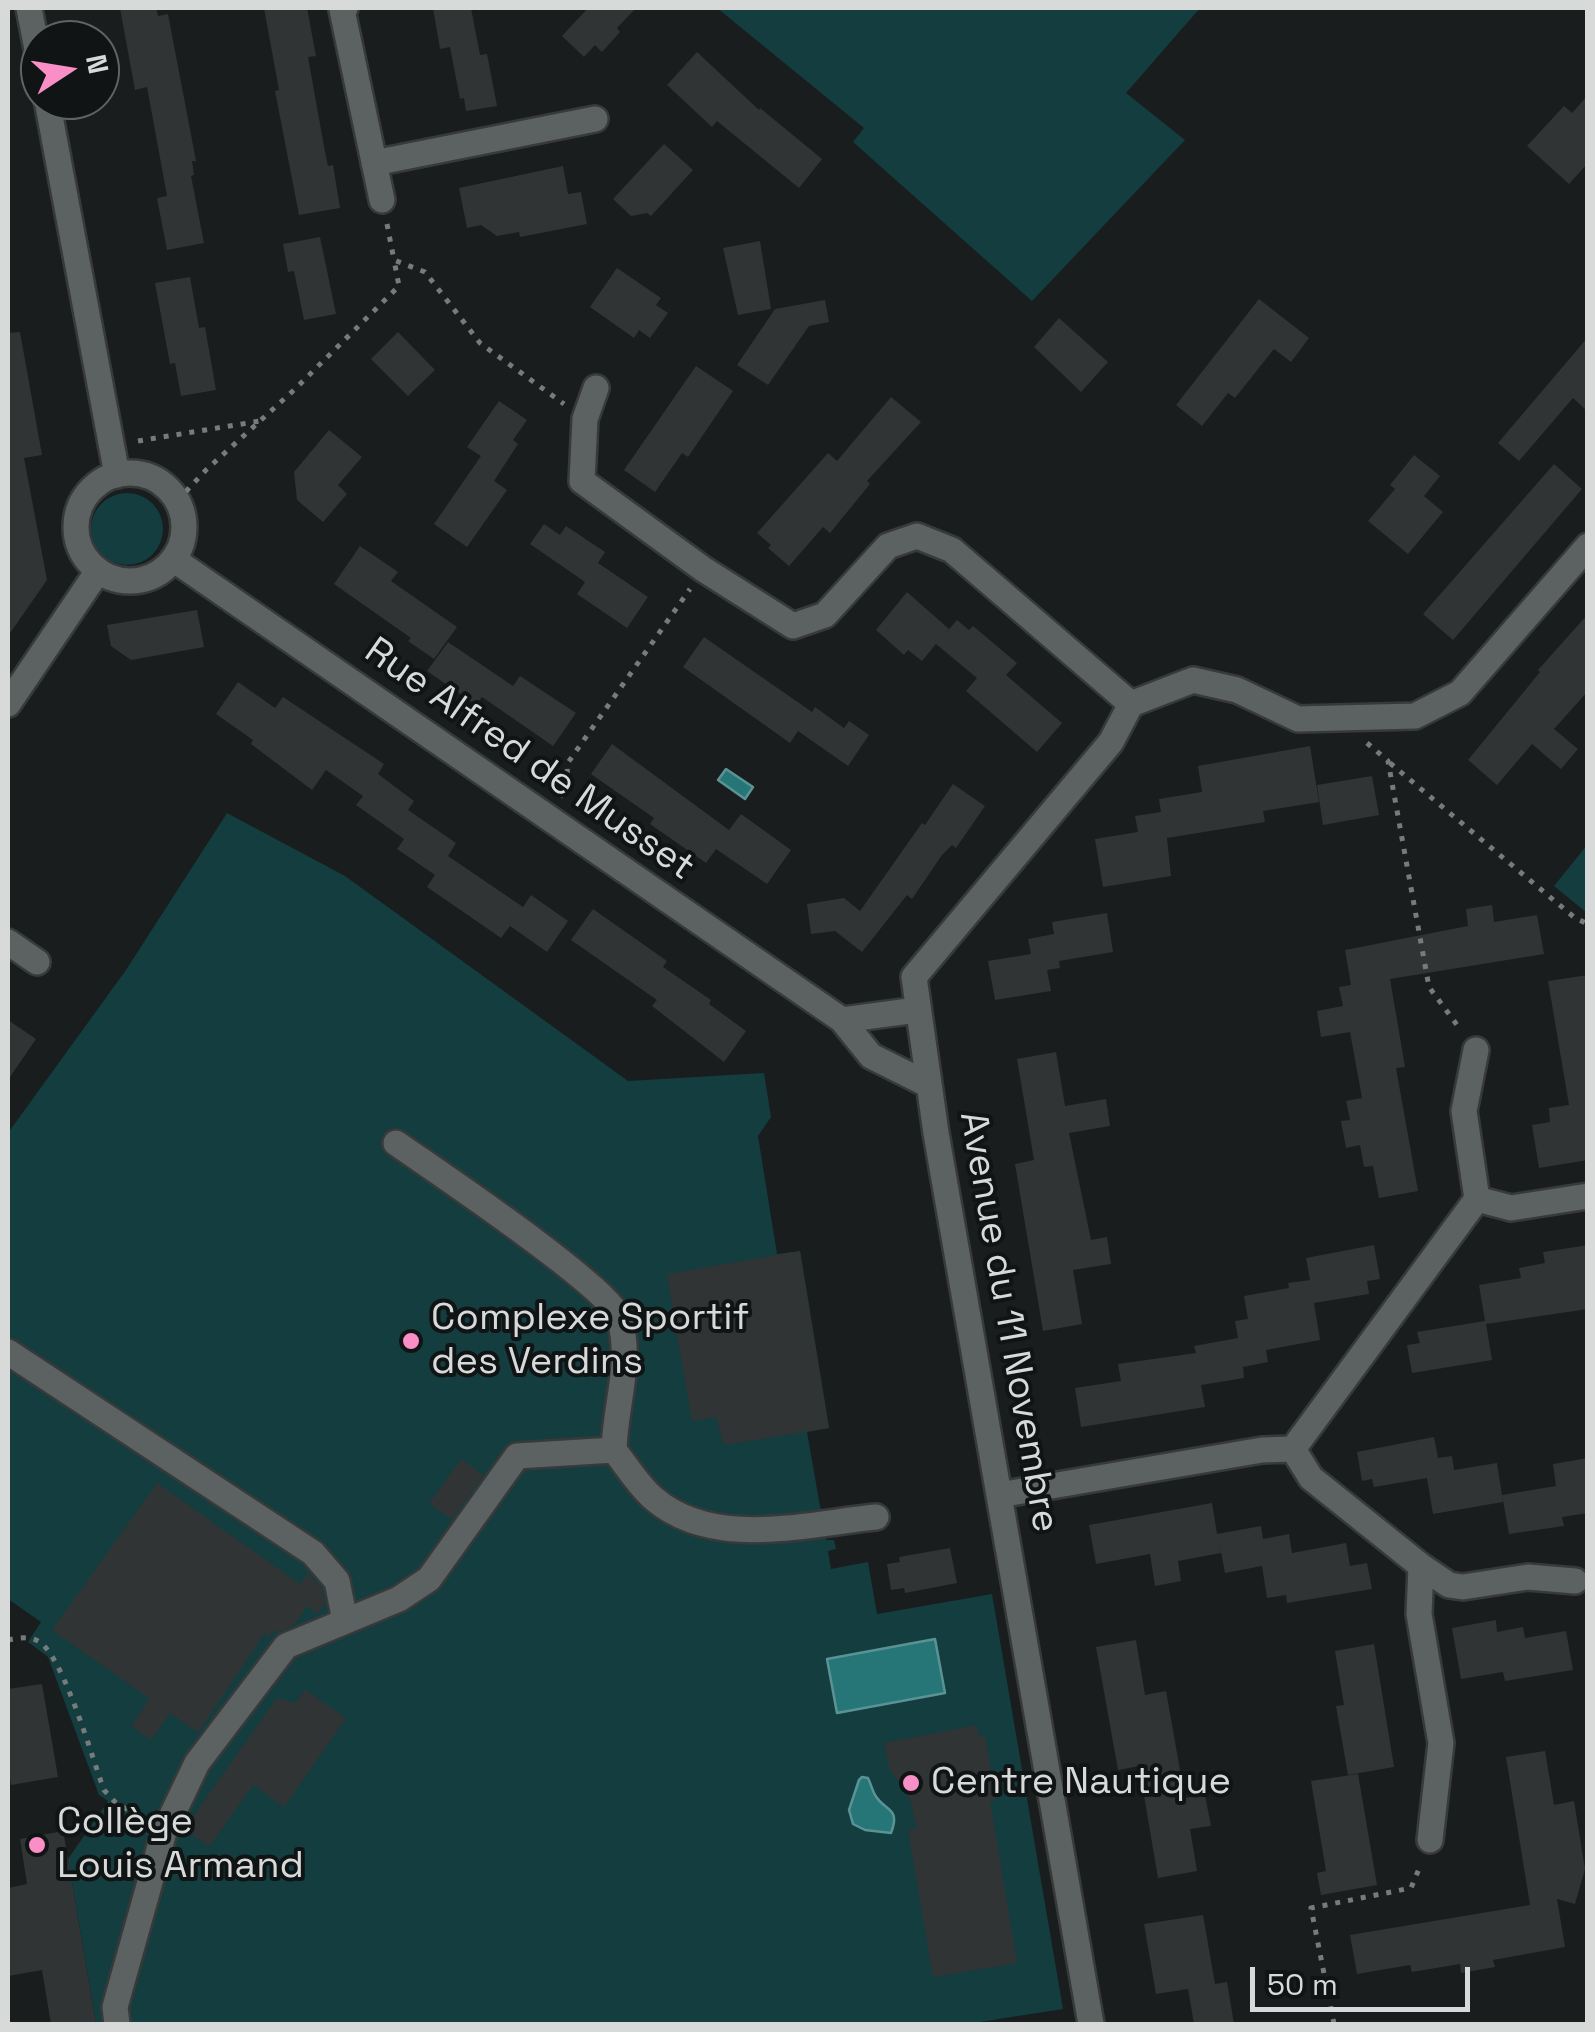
<!DOCTYPE html>
<html>
<head>
<meta charset="utf-8">
<style>
  body { margin:0 }
  #map { position:relative; width:1595px; height:2032px; overflow:hidden; background:#191d1d; font-family:"Space Grotesk",sans-serif }
  canvas { display:block }
  .frame { position:absolute; inset:0; border:10px solid #d8dada; pointer-events:none }
  .north { position:absolute; left:20px; top:20px; width:100px; height:100px; box-sizing:border-box; background:#101414; border:2px solid #606363; border-radius:50%; rotate:78deg; font-size:28px; font-weight:700; line-height:40px; text-align:center; color:#d8dada }
  .north::after { content:''; display:block; margin:auto; width:35px; height:45px; background:#fa8fc7; clip-path:polygon(50% 0,100% 100%,50% 72%,0 100%) }
  .scale { position:absolute; left:1250px; top:1967px; width:220px; height:45px; box-sizing:border-box; border:5px solid #d8dada; border-top:0; padding-left:12px; font-size:30px; line-height:35px; white-space:nowrap; color:#d8dada; -webkit-text-stroke:8px #101414; paint-order:stroke }
</style>
</head>
<body>
<div id="map">
<canvas width="1595" height="2032"></canvas>
<div class="frame"></div>
<div class="north">N</div>
<div class="scale">50 m</div>
</div>
<script>
const ctx = document.querySelector('canvas').getContext('2d');
ctx.lineJoin = 'round';
function fillPath(path, color) { ctx.fillStyle = color; ctx.fill(path, 'evenodd'); }
function stroke(path, color, width, dash) { ctx.strokeStyle = color; ctx.lineWidth = width; ctx.lineCap = dash ? 'butt' : 'round'; ctx.setLineDash(dash || []); ctx.stroke(path); }
function write(font, color, halo, rows, align = 'center') {
  ctx.font = font + ' "Space Grotesk",sans-serif'; ctx.lineWidth = 8; ctx.setLineDash([]); ctx.textBaseline = 'middle'; ctx.strokeStyle = halo; ctx.fillStyle = color; for (const [text, x, y, turn = 0] of rows) {
    ctx.save(); ctx.translate(x, y); ctx.rotate((+turn || 0) * Math.PI / 180); ctx.textAlign = isNaN(turn) ? turn : align; if (halo) ctx.strokeText(text, 0, 0); ctx.fillText(text, 0, 0); ctx.restore();
  }
}
fillPath(new Path2D(`
  M717,8h483l-74,85 59,47 -153,161 -179,-159 11,-14z
  M91 529a36 36 0 1 1 72 0a36 36 0 1 1-72 0Z
  M227,813l118,63 283,205 136,-8 7,44 -13,19 19,118 23,-3 29,177 -22,4 19,108h8l2,9 -8,2 3,18 37,-7 9,52 115,-20 71,415 -96,15h-871l-28,-165 40,-58 -9,-6 -51,-138 -20,-15 13,-20 -33,-23v-466l118,-163z
  M1587,845v68l-33,-27z`), '#133d3f');
const water = new Path2D(`
  M726,769l27,18 -8,12 -27,-19z
  M935,1639l10,54 -108,20 -10,-54z
  M862,1777l6,1c3,6 4,12 7,17 10,17 26,12 16,38l-26,-3 -12,-6 -4,-14 10,-30z`);
fillPath(water, '#267577');
stroke(water, '#5b9395', 2.5);
fillPath(new Path2D(`
  M120,8h36l2,8 10,-2 28,147h-4l2,14 -3,1 13,67 -37,7 -10,-52 10,-2 -20,-109 -12,3z
  M264,8h43l9,48 -8,1 17,95 3,14 5,-1 7,43 -41,7 -24,-124 4,-1z
  M433,8h38l9,47 7,-1 10,52 -31,5 -2,-13 -4,1 -10,-52 -10,2z
  M588,8h48l-19,20 3,4 -18,20 -7,-7 -11,12 -22,-21z
  M697,52l62,58 1,-2 62,51 -23,29 -82,-67 -5,6 -45,-42z
  M1588,95v68l-19,21 -42,-38 37,-40 8,7z
  M664,144l29,26 -42,46 -4,-3 -16,3 -18,-17z
  M563,166l5,28 13,-2 6,32 -67,13 -1,-5 -22,4 -16,-11 -14,3 -8,-40z
  M320,237l16,77 -32,6 -10,-49 -6,1 -5,-28z
  M760,241l11,68 -33,6 -15,-67z
  M617,268l44,30 -5,7 12,8 -18,25 -11,-8 -5,8 -44,-31z
  M190,277l9,51 6,-1 11,63 -35,6 -6,-33 -5,1 -15,-81z
  M1259,299l50,39 -18,24 -17,-13 -39,49 -7,-5 -26,33 -26,-21z
  M825,300l4,22 -20,4 -41,59 -31,-20 38,-56z
  M1059,318l49,44 -27,30 -47,-45z
  M20,332l22,123 -18,3 23,122 -39,56v-303z
  M398,332l37,38 -27,26 -37,-37z
  M1588,337v75l-15,-14 -54,63 -21,-18z
  M696,366l37,25 -45,66 -6,-4 -27,39 -31,-22z
  M891,397l30,25 -54,59 3,3 -40,49 -7,-6 -34,39 -21,-18 3,-3 -14,-12 71,-80 9,8z
  M499,401l28,19 -14,20 5,4 -24,37 13,9 -40,57 -33,-23 47,-68 -14,-9z
  M329,430l33,27 -24,28 9,9 -24,28 -26,-22 -3,-28z
  M1414,455l26,21 -16,20 19,16 -35,42 -40,-33 27,-32 -5,-4z
  M1554,464l28,25 -129,151 -30,-26z
  M544,524l16,11 6,-9 39,26 -7,11 50,34 -21,31 -50,-34 8,-12 -55,-38z
  M360,546l38,26 -7,9 66,46 -23,32 -26,-18 3,-3 -77,-54z
  M907,592l42,37 -5,6 13,-15 12,10 4,-4 44,37 -11,12 56,48 -25,29 -71,-61 11,-13 -41,-34 -14,17 -14,-11 -4,5 -28,-25z
  M197,610l7,37 -73,13 -20,-14 -4,-21z
  M1588,614v77l-34,38 24,20 -17,20 -29,-25 -35,41 -29,-25 72,-88 -2,-2z
  M704,637l108,75 3,-5 29,21 5,-7 20,14 -21,31 -50,-35 -8,12 -107,-76z
  M448,642l65,44 7,-10 56,37 -23,33 -71,-49 -6,8 -49,-34z
  M238,682l37,26 8,-11 101,67 -6,10 36,27 -6,9 48,33 -8,13 75,51 8,-12 37,26 -21,31 -37,-26 -9,12 -74,-51 8,-12 -38,-26 7,-10 -48,-34 7,-9 -37,-26 -14,20 -61,-46 2,-4 -37,-26z
  M612,744l117,86 12,-16 50,36 -24,34 -51,-35 -10,14 -56,-39 4,-6 -63,-44z
  M1310,746l9,56 -56,9 2,11 -98,16 4,38 -68,11 -8,-48 43,-7 -3,-16 26,-4 -2,-13 43,-7 -4,-26z
  M1372,776l7,39 -56,10 -6,-40z
  M953,784l32,22 -29,42 -4,-3 -10,10 -30,44 -5,-4 -45,57 -27,-21 -24,3 -4,-30 37,-6 16,13 62,-88 3,2z
  M1492,905l2,17 43,-7 7,39 -154,25 15,88 -9,1 22,123 -39,7 -6,-32 -9,1 -4,-22 -14,3 -5,-27 9,-1 -4,-19 16,-3 -12,-66 -29,5 -4,-26 26,-5 -4,-19 12,-2 -6,-35 123,-24 -2,-17z
  M593,909l74,52 -4,6 48,33 -2,4 37,27 -22,31 -72,-56 5,-6 -86,-60z
  M1107,913l6,39 -54,9 1,7 -13,2 4,21 -56,9 -7,-39 43,-7 -3,-15 26,-5 -2,-12z
  M1588,975v185l-49,8 -7,-43 18,-3 -1,-14 20,-3 -21,-124z
  M8,1020l28,19 -28,41z
  M1056,1052l9,54 41,-7 4,27 -41,7 22,107 16,-3 4,27 -38,6 9,54 -39,7 -28,-167 19,-4 -17,-101z
  M1374,1245l6,34 -13,2 2,13 -55,9 6,37 -54,10 2,12 -25,5 1,11 -43,7 4,22 -124,20 -6,-39 46,-7 -3,-17 78,-11 -2,-7 44,-8 -3,-17 13,-2 -4,-23 45,-8 -1,-5 22,-3 -4,-22z
  M1588,1245v64l-102,15 6,36 -80,13 -5,-28 13,-2 -3,-11 68,-11 -6,-36 42,-7 -2,-10 26,-5 -2,-11z
  M800,1251l29,177 -105,17 -8,-28 -24,4 -15,-86 -8,-5 5,-13 -7,-43z
  M1434,1437l4,21 14,-2 2,14 43,-7 6,39 -70,12 -6,-36 -53,9 -2,-8 -10,2 -5,-29z
  M1588,1458v55l-26,4 2,9 -55,8 -7,-39 54,-9 -3,-22z
  M461,1459l23,16 -32,44 -23,-15z
  M157,1483l143,101 8,-11 14,15 3,15 -7,11 -11,-8 -13,19 -17,8 -4,-3 -4,7 -5,-3 -66,99 -28,-20 -19,27 -20,-14 19,-27 -98,-69z
  M1212,1503l5,31 44,-8 2,13 26,-5 3,19 54,-10 4,23 17,-3 5,26 -85,14 -1,-8 -19,3 -5,-32 -37,7 -7,-37 3,17 -43,8 3,20 -26,5 -5,-32 -54,10 -7,-39z
  M950,1548l7,35 -52,10 -1,-5 -13,2 -4,-26 13,-2 -1,-5z
  M1496,1620l1,12 26,-5 2,11 41,-7 7,39 -68,11 -2,-9 -42,7 -9,-51z
  M1136,1640l9,55 21,-4 19,107 20,-3 6,31 -21,3 7,42 -39,7 -19,-112 -21,4 -22,-123z
  M1374,1644l20,123 -46,8 -12,-69 8,-1 -9,-54z
  M42,1684l16,93 -47,8 -3,-18v-78z
  M305,1690l41,28 -62,89 -31,-22 -44,62 -25,-18 93,-131 18,5z
  M977,1725l2,12 6,-1 11,64 -6,1 27,162 -84,14 -25,-147 9,-2 -7,-29 -21,-31 -5,-25z
  M1545,1751l9,54 20,-4 11,68 -10,35 -18,-5 8,48 -72,13 2,7 -34,6 -1,-9 -48,8 -2,-7 -53,9 -7,-39 180,-30 -24,-148z
  M1358,1774l19,111 -56,10 -4,-22 9,-2 -15,-90z
  M63,1831l5,28 28,165h-45l-9,-54 -34,6v-88l19,-4 -7,-45z
  M1203,1915l12,69 12,-2 7,42h-40l-6,-35 -32,5 -12,-70z`), '#303434');
const minor = new Path2D(`
  M29,8l11,57
  M345,8l-3,2 40,190
  M47,100l70,375
  M374,163l221,-44
  M596,388l-11,31 -3,62 121,88 90,57 32,-11 63,-69 29,-10 35,14 179,154
  M76 527a54 54 0 1 1 108 0a54 54 0 1 1-108 0Z
  M173,559l669,461 29,36 58,29
  M8,704l90,-133
  M1131,704l62,-24 44,10 61,29 117,-3 45,-23 128,-147
  M8,942l29,20
  M842,1020l75,-10
  M396,1143c37,26 216,145 224,177 12,43 -5,86 -6,130 12,15 24,35 39,48 60,52 152,26 223,19
  M1477,1199l34,9 77,-12
  M8,1352l305,201 24,28 8,40
  M1293,1449l18,29 110,88 -2,48 22,129 -11,97
  M999,1495l263,-45 31,-1 184,-250 -13,-88 12,-61
  M1421,1566l28,19 14,2 65,-10 47,4
  M117,2024l-2,-17 49,-175 33,-69 89,-117 113,-47 30,-20 88,-123 97,-6
  M1091,2024l-155,-891 -22,-156 197,-235 20,-38`);
stroke(minor, '#383a3a', 30);
stroke(new Path2D(`
  M387,224l7,36
  M138,441l122,-20
  M177,501l29,-31 88,-80 105,-104 -5,-26 31,12 55,71 84,61
  M1367,743l21,18 41,226 31,42
  M1390,763l185,155 13,6
  M560,797l8,-10 -1,-23 123,-175
  M8,1640c9,-2 21,-4 30,1 25,13 55,120 66,149l11,12 29,18
  M1334,2024l-23,-116 100,-20 10,-24`), '#787b7b', 5, [5, 8]);
stroke(minor, '#5c6161', 25);
for (const [x, y, r, color] of [
  [411,1341,10,"#fa8fc7"],
  [911,1783,10,"#fa8fc7"],
  [37,1845,10,"#fa8fc7"]
]) { const dot = new Path2D(); dot.arc(x, y, r, 0, 2 * Math.PI); ctx.fillStyle = color; ctx.fill(dot); stroke(dot, '#101414', 4); }
write('38px', '#d8dada', '#101414', [
  ["Rue Alfred de Musset",529,760,35],
  ["Avenue du 11 Novembre",1008,1322,80]
]);
write('38px', '#d8dada', '#101414', [
  ["Complexe Sportif",431,1319],
  ["des Verdins",431,1363],
  ["Centre Nautique",931,1783],
  ["Collège",57,1823],
  ["Louis Armand",57,1867]
], 'left');
</script>
</body>
</html>
